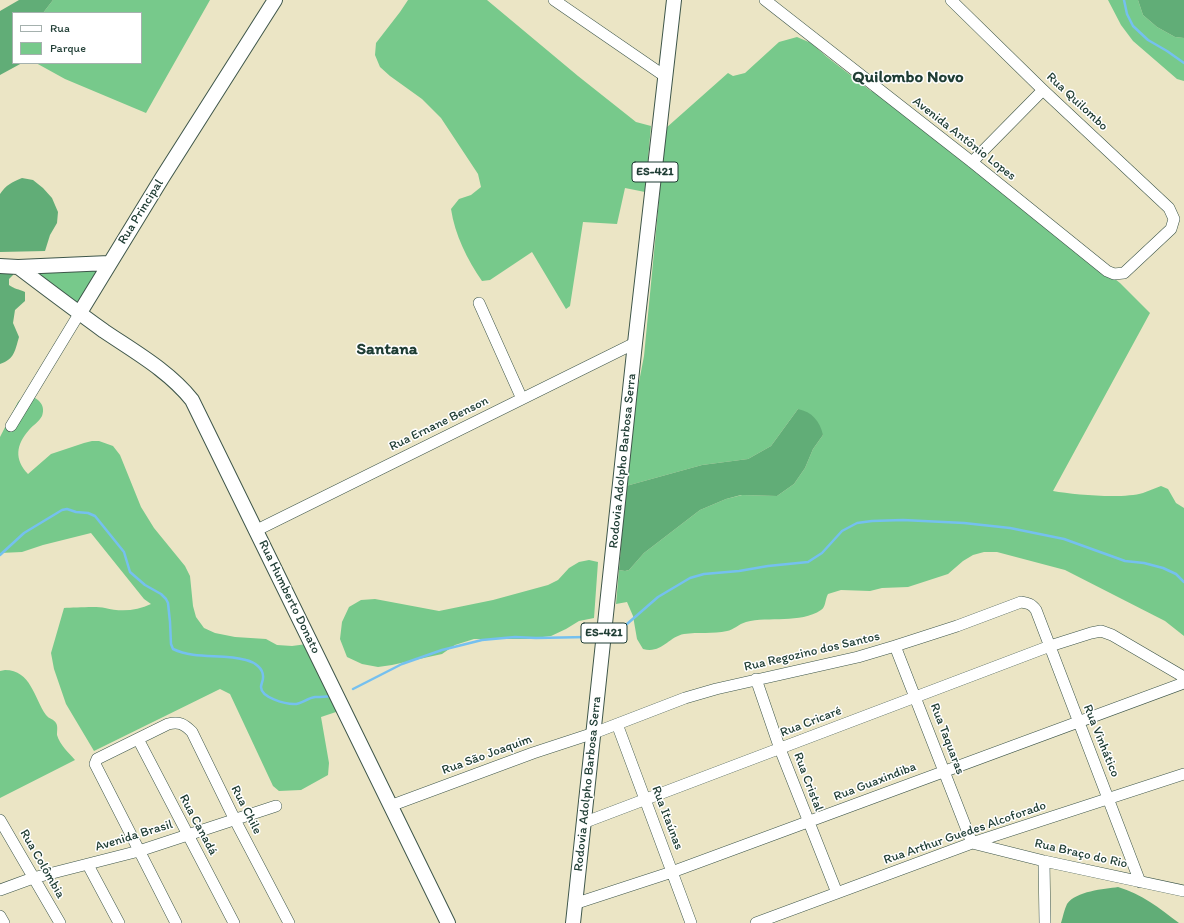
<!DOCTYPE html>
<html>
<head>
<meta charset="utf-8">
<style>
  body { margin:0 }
  #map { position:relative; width:1184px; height:923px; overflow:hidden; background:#ebe5c5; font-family:Itim,sans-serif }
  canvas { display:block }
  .legend { position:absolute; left:12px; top:12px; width:130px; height:52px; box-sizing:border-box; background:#fff; border:1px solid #a5b1ae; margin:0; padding:5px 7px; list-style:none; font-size:12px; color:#1f3d34 }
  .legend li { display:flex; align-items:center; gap:8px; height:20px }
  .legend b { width:20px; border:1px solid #a5b1ae }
</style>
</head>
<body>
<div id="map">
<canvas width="1184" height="923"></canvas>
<ul class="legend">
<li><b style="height:5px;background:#fff"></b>Rua</li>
<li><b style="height:11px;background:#77c98b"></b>Parque</li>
</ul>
</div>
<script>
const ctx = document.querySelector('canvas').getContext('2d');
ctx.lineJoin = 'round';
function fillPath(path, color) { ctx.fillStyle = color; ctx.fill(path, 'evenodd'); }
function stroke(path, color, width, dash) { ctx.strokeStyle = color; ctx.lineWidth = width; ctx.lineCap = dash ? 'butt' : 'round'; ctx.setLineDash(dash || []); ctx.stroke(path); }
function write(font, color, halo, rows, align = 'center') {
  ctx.font = font + ' Itim,sans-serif'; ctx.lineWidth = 3; ctx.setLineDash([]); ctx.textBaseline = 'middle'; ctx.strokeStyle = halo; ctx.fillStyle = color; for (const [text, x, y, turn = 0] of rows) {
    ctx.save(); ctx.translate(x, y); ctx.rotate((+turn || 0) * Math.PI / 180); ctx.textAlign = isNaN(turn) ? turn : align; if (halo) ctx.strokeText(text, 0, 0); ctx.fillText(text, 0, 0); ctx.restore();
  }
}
fillPath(new Path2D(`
  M53,0h157l-64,113 -81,-34 -29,-16h105v-50h-98z
  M408,0h79l91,76 58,46 15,4 -6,66 -20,-4 -8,36 -34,-2 -13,84 -4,3 -34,-57 -42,28 -8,1c-15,-22 -27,-46 -31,-72l8,-10 12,-4 10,-8 -3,-13 -37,-56 -19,-19 -32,-23 -10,-9 -5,-12 1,-12 24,-31z
  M1108,0h30l5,15 14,12 18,10 9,1v43l-7,-2 -44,-38 -12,-16z
  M797,37l14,6 16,14 44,34 7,2 242,190 30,30 -97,178c22,4 70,8 90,2 6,-2 12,-5 18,-7l7,3 8,14 8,5v128l-19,-15 -100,-51 -68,-18h-13l-11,3 -10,6 -15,13 -40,13 -26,1 -12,3 -29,-1 -13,4c-3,5 -2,13 -7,16 -21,14 -52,6 -75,12 -7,2 -13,8 -19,9 -14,3 -29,1 -43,3 -16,3 -22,20 -41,15l-6,-10 -4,-23 -6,-14 -11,2 3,-34 6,1 4,-1 15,-17 56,-43 26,-11 16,-4 35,1 17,-12 11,-16 8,-19 10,-14 -25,-26 -27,37 -23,13 -46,6 -76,21 8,-78 10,-52 22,-228 62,-55 5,3 12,-3 34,-31z
  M99,269l-23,38 -42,-34z
  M29,396c10,2 17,10 13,20 -3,6 -9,9 -13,14 -13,15 -15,29 -1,44l23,-20 33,-11 8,-2h7l14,5 7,9 21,52 13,21 31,38 5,10 3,30 3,11 8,11 11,5 20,4 31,2 11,6 15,1 15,-2 32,67 -18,6 8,46 -1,12 -27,15 -22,1 -6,-5 -43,-92 -10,-5 -126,62 -28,-47 -12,-35 -3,-16 13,-45c10,0 32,-2 41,0 15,4 32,3 46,-4l-7,-5 -53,-66 -48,12 -21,7 -22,1v-116l18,-35 5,-5z
  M589,560l9,2 -4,56 -15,3 -13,8 -15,7 -24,3h-53l-19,6 -13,9 -50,11 -14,2 -16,-3 -15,-7 -7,-18 2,-17 7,-15 12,-7 14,-1 64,12 54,-11 55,-15 10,-5 11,-12 10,-6z
  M5,670c26,0 29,28 41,45 3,4 8,4 10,8 2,3 1,8 1,12 3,10 12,18 18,25l-75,38v-127z`), '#77c98b');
fillPath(new Path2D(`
  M19,0h34l-10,13h-30v50h9l-22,12v-64z
  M1138,0h46v38l-9,-1 -18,-10 -14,-12z
  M22,178l11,2 10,8 9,10 6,14 -1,11 -7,12 -5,16 -45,1v-58c6,-9 12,-12 22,-16z
  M0,264l13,5v6l-4,4v6c5,4 10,4 16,7v9l-10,9 -2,13 6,14c-4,13 -4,22 -19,27z
  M798,409c14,3 22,12 25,26l-10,14 -8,19 -11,16 -17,12 -36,-1 -15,4 -26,11 -56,43 -15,17 -4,1 -6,-1 7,-84 76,-21 46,-6 23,-13z
  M1118,887c24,7 41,21 61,36h-118c2,-6 3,-13 6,-19 9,-13 37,-15 51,-17z`), '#61ad77');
stroke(new Path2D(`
  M1124,0l3,14 6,12 15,14 19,11 17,12
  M0,555l24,-22 38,-23 5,-1 9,3 12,1 7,3 29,36 6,20 15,13 16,9 5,5 2,4 2,19 1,22 2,5c23,11 49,4 73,11 8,2 18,8 17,18 0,3 -2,6 -2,9 0,11 25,17 33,17 8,0 13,-6 21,-7 5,0 10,0 15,-1
  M612,630l15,-6 31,-27 32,-19 14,-4 35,-3 29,-5 40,-4 14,-9 20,-22 15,-8 15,-2 31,-1 61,3 46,5 54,11 61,22 19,2 19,5 13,6 8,8
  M353,689l49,-25 40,-14 40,-10 33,-3 21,1 51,-1`), '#75c0ef', 2.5);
const minor = new Path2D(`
  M554,0l112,77
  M765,0l207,162 135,109 7,3 10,-1 47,-44 3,-10 -5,-11 -126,-118 -92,-90
  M972,162l71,-72
  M479,303l43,96
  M11,426l68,-112
  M255,531l380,-188
  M895,646l77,197 72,18 140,30
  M756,679l24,70 57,144
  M617,724l74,199
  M138,739l96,184
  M390,806l143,-53 61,-20 91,-35 31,-9 142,-32 37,-11 62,-20 64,-24c7,1 11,2 15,8l104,272
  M0,820l60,103
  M583,823l467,-177 41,-13 10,-2 11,4 72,42
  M1044,861l1,62
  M88,865l31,58
  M0,890l33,-12 106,-27 137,-45
  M574,904l98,-32 512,-189
  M0,916l4,7
  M176,923l-81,-159 2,-5 71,-35c11,-3 16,0 24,8l43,88 54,103
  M756,923l216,-80 212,-69`);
const major = new Path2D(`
  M0,266l18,1 91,-4
  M18,267c29,22 57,43 86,64 31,21 65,40 88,69l256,523
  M79,314l83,-136 113,-178
  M573,923l62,-580 39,-343`);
stroke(minor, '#3e564a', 12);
stroke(major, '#3e564a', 16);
stroke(minor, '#fff', 11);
stroke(major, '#fff', 14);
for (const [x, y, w] of [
  [655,172,46],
  [604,633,46]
]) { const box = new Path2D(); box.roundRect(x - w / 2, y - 10, w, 20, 3); ctx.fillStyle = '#fff'; ctx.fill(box); stroke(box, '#1f3d34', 1); }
write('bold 12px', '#1f3d34', null, [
  ["ES-421",655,172],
  ["ES-421",604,633]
]);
write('13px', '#1f3d34', '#fff', [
  ["Rua Quilombo",1077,102,43],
  ["Avenida Antônio Lopes",964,139,38],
  ["Rua Principal",141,212,-58],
  ["Rua Ernane Benson",439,424,-26],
  ["Rodovia Adolpho Barbosa Serra",623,461,-84],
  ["Rua Humberto Donato",289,597,64],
  ["Rua Regozino dos Santos",812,652,-13],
  ["Rua Cricaré",811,722,-21],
  ["Rua Taquaras",947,739,69],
  ["Rua Vinhático",1101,741,68],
  ["Rua São Joaquim",487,755,-20],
  ["Rua Cristal",808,782,69],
  ["Rua Guaxindiba",875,782,-21],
  ["Rodovia Adolpho Barbosa Serra",588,784,-84],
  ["Rua Chile",246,810,63],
  ["Rua Itaúnas",667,818,69],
  ["Rua Canadá",198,825,62],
  ["Rua Arthur Guedes Alcoforado",965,833,-19],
  ["Avenida Brasil",134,836,-17],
  ["Rua Braço do Rio",1081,854,13],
  ["Rua Colômbia",42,864,60]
]);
write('bold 17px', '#1f3d34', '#fff', [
  ["Quilombo Novo",908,78],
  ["Santana",387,350]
]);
</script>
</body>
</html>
